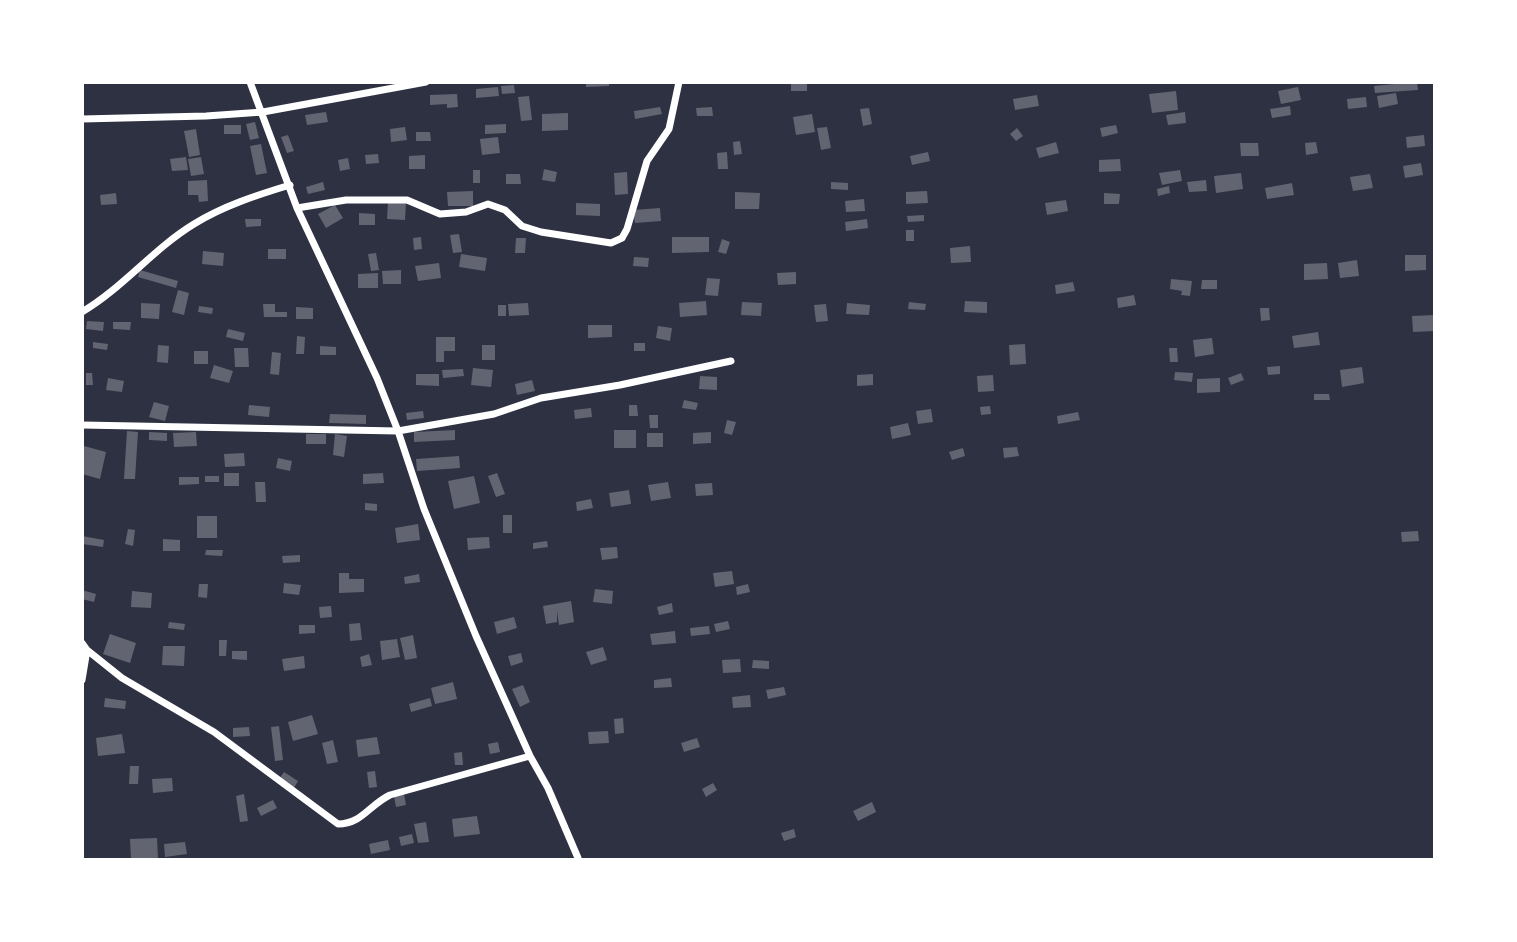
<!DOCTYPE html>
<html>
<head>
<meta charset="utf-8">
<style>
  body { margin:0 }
  #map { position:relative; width:1517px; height:942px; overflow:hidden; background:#2d3142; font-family:Ubuntu,sans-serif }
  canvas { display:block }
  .frame { position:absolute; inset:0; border:84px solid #fff; pointer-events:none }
</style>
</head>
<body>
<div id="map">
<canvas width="1517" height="942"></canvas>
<div class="frame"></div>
</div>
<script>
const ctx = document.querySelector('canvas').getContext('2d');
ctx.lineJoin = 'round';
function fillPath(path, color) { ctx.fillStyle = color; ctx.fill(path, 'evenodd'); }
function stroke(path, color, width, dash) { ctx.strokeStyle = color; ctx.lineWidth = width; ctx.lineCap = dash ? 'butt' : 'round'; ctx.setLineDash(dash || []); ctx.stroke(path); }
fillPath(new Path2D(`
  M586,82h23v4l-23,1z
  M807,82v9h-16v-8z
  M1415,82h2l1,8 -43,3 -1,-7z
  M514,85l1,8 -13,1 -1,-8z
  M498,87l1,9 -23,2v-9z
  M1298,87l3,13 -20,4 -3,-13z
  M1176,91l2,19 -26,3 -3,-19z
  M1396,93l2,11 -19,4 -2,-12z
  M457,94l1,13 -11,1v-4l-17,1v-10z
  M1037,95l2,11 -24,4 -2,-11z
  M529,96l3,24 -11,1 -3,-24z
  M1366,97l1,10 -19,2 -1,-10z
  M1290,106l1,9 -19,3 -2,-9z
  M660,107l2,7 -27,5 -1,-8z
  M712,107l1,9h-16l-1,-8z
  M869,108l3,16 -9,2 -3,-17z
  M326,112l2,10 -21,3 -2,-10z
  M1185,112l1,11 -18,2 -2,-10z
  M568,113v17l-26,1v-17z
  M812,114l3,18 -19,3 -3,-18z
  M255,122l4,16 -9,2 -4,-16z
  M506,124v9l-21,1v-9z
  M224,125h17v9h-17z
  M1116,125l2,8 -16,4 -2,-9z
  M405,127l2,13 -16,2 -1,-13z
  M827,127l4,21 -10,2 -4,-22z
  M1017,128l6,8 -7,5 -6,-7z
  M196,129l4,26 -11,2 -5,-26z
  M416,132h14l1,9h-15z
  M288,135l6,16 -7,2 -6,-16z
  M1424,135l1,11 -18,2 -1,-11z
  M498,137l2,16 -18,2 -2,-16z
  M740,141l2,13 -8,1 -1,-13z
  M1056,142l3,11 -20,5 -3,-10z
  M1316,142l2,11 -12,2 -1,-12z
  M1240,143h18l1,13h-18z
  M261,144l6,29 -11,2 -6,-29z
  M727,152l1,17h-10l-1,-16z
  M928,152l2,9 -18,4 -2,-9z
  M378,154l1,9 -13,1 -1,-9z
  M425,155v14h-16v-13z
  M186,157l2,13 -16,1 -2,-12z
  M201,157l3,17 -13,2 -3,-17z
  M348,158l2,11 -10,2 -2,-11z
  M1120,159l1,12 -22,1v-12z
  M1421,163l2,12 -18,3 -2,-12z
  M544,169l13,3 -2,10 -13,-2z
  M473,170h7v13h-7z
  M1180,170l2,11 -20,4 -3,-12z
  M627,172l1,22 -13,1 -1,-22z
  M1241,173l2,16 -27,4 -2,-17z
  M506,174h14l1,10h-15z
  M1370,174l3,14 -20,3 -3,-14z
  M207,180l1,21 -9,1 -1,-7h-10v-14z
  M1206,180l1,11 -18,1 -2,-10z
  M323,182l2,8 -17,4 -2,-7z
  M831,182l17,1v7l-17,-1z
  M1292,183l2,12 -27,4 -2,-11z
  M1169,186l1,7 -12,3 -1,-7z
  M473,191v15h-25l-1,-14z
  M927,191l1,12 -22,1v-12z
  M735,192l25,1 -1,16h-24z
  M116,193l1,11 -16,1 -1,-10z
  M1104,193l16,1 -1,10h-15z
  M864,199l1,12 -19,1 -1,-11z
  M1066,200l2,11 -21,4 -2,-12z
  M388,202l18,1 -1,17 -18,-1z
  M576,203l24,1v12l-24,-1z
  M335,205l8,13 -17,10 -8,-14z
  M660,208l1,13 -26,2 -2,-13z
  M359,213l16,1v11h-16z
  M924,215v6l-16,1 -1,-6z
  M245,219h16v7l-15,1z
  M867,219l1,9 -22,3 -1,-9z
  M906,230h8v11h-8z
  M459,234l3,18 -9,1 -3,-18z
  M421,237l1,12 -8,1 -1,-12z
  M672,237h37v15l-37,1z
  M516,238h10l-1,15h-10z
  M722,239l8,3 -4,12 -8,-2z
  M970,246l1,16 -20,1 -1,-15z
  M268,249h18v10h-18z
  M203,251l21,2 -1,13 -21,-2z
  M376,253l3,17 -8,1 -3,-17z
  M461,254l26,4 -2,13 -26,-4z
  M1405,255h21v15l-21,1z
  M634,257l15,1 -1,9 -15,-1z
  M1357,260l2,16 -19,2 -2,-15z
  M439,263l2,15 -23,3 -3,-15z
  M1327,263l1,16 -24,1v-16z
  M140,270l38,11 -2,7 -38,-11z
  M401,270v14h-18l-1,-13z
  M796,272v12l-18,1 -1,-12z
  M378,273v15h-20v-14z
  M707,278l13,1 -2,17 -13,-1z
  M1171,279l21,2 -2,15 -9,-1 1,-4 -12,-2z
  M1202,280h15v9h-16z
  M1073,282l2,9 -19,3 -1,-9z
  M178,290l11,3 -5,22 -12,-3z
  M1134,295l2,10 -18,3 -1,-10z
  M706,301l1,14 -27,2 -1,-14z
  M965,301l22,1v11l-23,-1z
  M742,302l20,1 -1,13 -20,-1z
  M909,302l17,2 -1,6 -17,-1z
  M141,303l19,1 -1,15 -18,-1z
  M528,303l1,12 -20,1 -1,-12z
  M847,303l23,2 -1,10 -23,-1z
  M263,304h12v8h12v5h-23z
  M826,304l2,17 -12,1 -2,-17z
  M498,305h8v11h-8z
  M199,306l14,2 -1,6 -14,-2z
  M296,307l17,1v11h-17z
  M1260,308h9l1,12 -9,1z
  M1435,315v16l-22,1 -1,-16z
  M87,321l17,1 -1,9 -17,-2z
  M113,322h18l-1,8 -17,-1z
  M588,325h24v12l-24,1z
  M658,326l14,2 -2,13 -14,-3z
  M228,329l17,4 -2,8 -17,-4z
  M1318,332l2,13 -26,3 -2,-12z
  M297,336l8,1 -1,17h-8z
  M436,337h19v14h-11v11h-8z
  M1212,338l2,16 -19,3 -2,-17z
  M93,342l15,2 -1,6 -14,-2z
  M634,343h11v8h-11z
  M1025,344l1,20 -16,1 -1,-20z
  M158,345l11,1 -1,17 -11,-1z
  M482,345h13v15h-13z
  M320,346l16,1v8h-16z
  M234,348h14l1,19h-14z
  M1169,348h8l1,14h-8z
  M194,351h14v13h-14z
  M272,352l9,1 -2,22 -9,-1z
  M214,365l19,6 -4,12 -19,-5z
  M1280,366v8l-12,1 -1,-8z
  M1362,367l2,16 -22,4 -2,-17z
  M473,368l20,2 -2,17 -20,-2z
  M463,369l1,7 -21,2 -1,-8z
  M1175,372l18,1 -1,9 -18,-2z
  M86,373h6l1,12h-7z
  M1241,373l3,7 -13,5 -3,-7z
  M416,374h23v12l-23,-1z
  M873,374v11l-16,1v-11z
  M993,375l1,16 -16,1 -1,-16z
  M700,376l17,1v13l-18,-1z
  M108,378l16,3 -2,11 -16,-2z
  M1220,378v14l-23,1v-14z
  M532,380l3,11 -18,4 -2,-11z
  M1314,394h15l1,6h-16z
  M684,400l14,3 -2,7 -14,-2z
  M154,402l15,4 -4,15 -16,-4z
  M249,405l21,2 -1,10 -21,-2z
  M629,405h8l1,11h-9z
  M990,406l1,8 -10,1 -1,-8z
  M591,408l1,9 -17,2 -1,-9z
  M931,409l2,13 -15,2 -2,-13z
  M423,411l1,7 -17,2 -1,-7z
  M1078,412l2,8 -22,4 -1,-8z
  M330,414l36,1v9l-37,-1z
  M649,415h9v13h-8z
  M727,420l9,2 -4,13 -8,-2z
  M908,423l3,12 -19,4 -2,-12z
  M455,430v10l-41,2v-10z
  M614,430h22v18h-22z
  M127,431l11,1 -3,47h-11z
  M149,432l18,1v8l-18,-1z
  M196,432l1,14 -23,1 -1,-14z
  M711,432v11l-18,1v-11z
  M647,433h16v14h-16z
  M306,434h20v10h-20z
  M335,434l12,2 -3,21 -11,-2z
  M84,446l22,6 -6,27 -18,-5z
  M1017,447l2,9 -15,2 -1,-10z
  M963,448l2,8 -13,4 -3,-8z
  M244,453l1,13 -20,1 -1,-13z
  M459,456l1,12 -43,3 -1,-12z
  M278,458l14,3 -2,10 -14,-3z
  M224,473h15v13h-15z
  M383,473l1,10 -21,1v-10z
  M497,473l8,21 -9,3 -8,-21z
  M205,476h14v6h-14z
  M474,476l6,27 -26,6 -6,-28z
  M179,477h20v7l-20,1z
  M255,482h10l1,20h-10z
  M668,482l3,16 -20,3 -3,-16z
  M712,483l1,12 -17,1 -1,-12z
  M629,490l2,14 -20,3 -2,-14z
  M591,499l2,9 -16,3 -1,-9z
  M365,503l12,1v7l-12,-1z
  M503,515h9v18h-9z
  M197,516h20v22h-20z
  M418,524l2,16 -23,3 -2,-15z
  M128,529l7,1 -2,16 -8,-2z
  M1418,531l1,10 -17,1 -1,-10z
  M82,536l22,4 -1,7 -21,-3z
  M489,537l1,11 -22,2 -1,-12z
  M163,539l17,1v11h-17z
  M547,541l1,6 -15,2v-6z
  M617,547l1,11 -16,2 -2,-12z
  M206,550h17l-1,6 -17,-1z
  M300,555v7l-17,1 -1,-7z
  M732,571l2,13 -19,3 -2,-14z
  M339,573h10v6h15v13l-25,1z
  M419,574l1,8 -15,2 -1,-7z
  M284,583l17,2 -2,10 -16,-2z
  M199,584h9l-1,14 -9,-1z
  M748,584l2,8 -13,3 -1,-8z
  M595,589l18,2 -1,13 -19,-2z
  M82,590l14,4 -2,8 -12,-3z
  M132,591l20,2 -1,15 -20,-1z
  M571,601l3,21 -15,3 -2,-14v11l-11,2 -3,-18z
  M672,603l1,9 -14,3 -2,-8z
  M331,606l1,11 -12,1 -1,-11z
  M514,617l3,11 -20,6 -3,-12z
  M728,621l2,8 -14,3 -2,-8z
  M169,622l16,2 -1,6 -16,-2z
  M360,623l2,17 -12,1 -1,-17z
  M299,625h16v8l-16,1z
  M709,626l1,8 -19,2 -1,-8z
  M675,631l1,12 -24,2 -2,-11z
  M110,634l26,9 -6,20 -27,-9z
  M413,635l4,23 -12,2 -5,-22z
  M397,639l3,18 -18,3 -2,-19z
  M219,640h8l-1,16h-7z
  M163,646h22l-1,20 -22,-1z
  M603,647l4,13 -16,5 -5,-13z
  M232,651h15v9l-15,-1z
  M521,653l2,9 -12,4 -3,-10z
  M369,654l3,11 -10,2 -2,-10z
  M304,656l1,12 -21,3 -2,-12z
  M740,659l1,13 -18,1 -1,-13z
  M753,660l16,1v8l-17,-1z
  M671,678l1,9 -18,1v-8z
  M453,682l4,17 -22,5 -4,-16z
  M523,685l7,17 -10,5 -8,-18z
  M784,687l2,8 -18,4 -2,-9z
  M750,695l1,12 -18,1 -1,-11z
  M105,698l21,3 -1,8 -21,-2z
  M430,698l2,8 -21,6 -2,-8z
  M312,715l6,19 -25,7 -5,-19z
  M623,718l1,15 -9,1 -1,-15z
  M279,726l4,34 -8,1 -4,-34z
  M249,727l1,9 -17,1v-9z
  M608,731l1,12 -20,1 -1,-12z
  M122,734l3,19 -27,3 -2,-18z
  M377,737l3,17 -22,3 -2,-17z
  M697,738l3,9 -16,5 -3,-9z
  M333,740l5,22 -11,2 -5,-21z
  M498,742l2,10 -10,2 -2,-10z
  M462,752l1,13h-8l-1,-12z
  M130,766h9l-1,18h-9z
  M375,771l2,16 -8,1 -2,-16z
  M284,772l14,9 -4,7 -15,-9z
  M172,778l1,13 -20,2 -1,-14z
  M713,783l4,7 -11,7 -4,-8z
  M244,794l4,27 -8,1 -4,-26z
  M404,794l2,11 -10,2 -2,-11z
  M273,800l4,8 -16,8 -4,-8z
  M872,802l4,10 -18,9 -5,-10z
  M477,816l3,18 -26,3 -2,-18z
  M426,822l3,20 -11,1 -4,-19z
  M794,829l2,8 -12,4 -3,-8z
  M412,834l2,9 -13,3 -2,-9z
  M157,838l1,20 -27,1 -1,-20z
  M388,840l2,10 -19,4 -2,-10z
  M185,842l2,12 -22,3 -1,-13z`), '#626471');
stroke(new Path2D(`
  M250,82l47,126 80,170 21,53 26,78 52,127 54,120 18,32 30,70
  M82,119l124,-3 57,-4 163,-30
  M297,208l49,-8h61l33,14 26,-2 22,-8 17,6 17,16 19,6 70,11 11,-5 5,-9 20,-68 22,-32 10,-47
  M82,312c42,-25 71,-63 112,-88 29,-18 63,-29 96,-39
  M82,425l316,6 96,-17 47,-16 79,-13 111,-24
  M82,643l5,7 -5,30
  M87,650l35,28 92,54 124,92c24,0 31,-19 52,-29l140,-39`), '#fff', 7);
</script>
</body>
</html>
